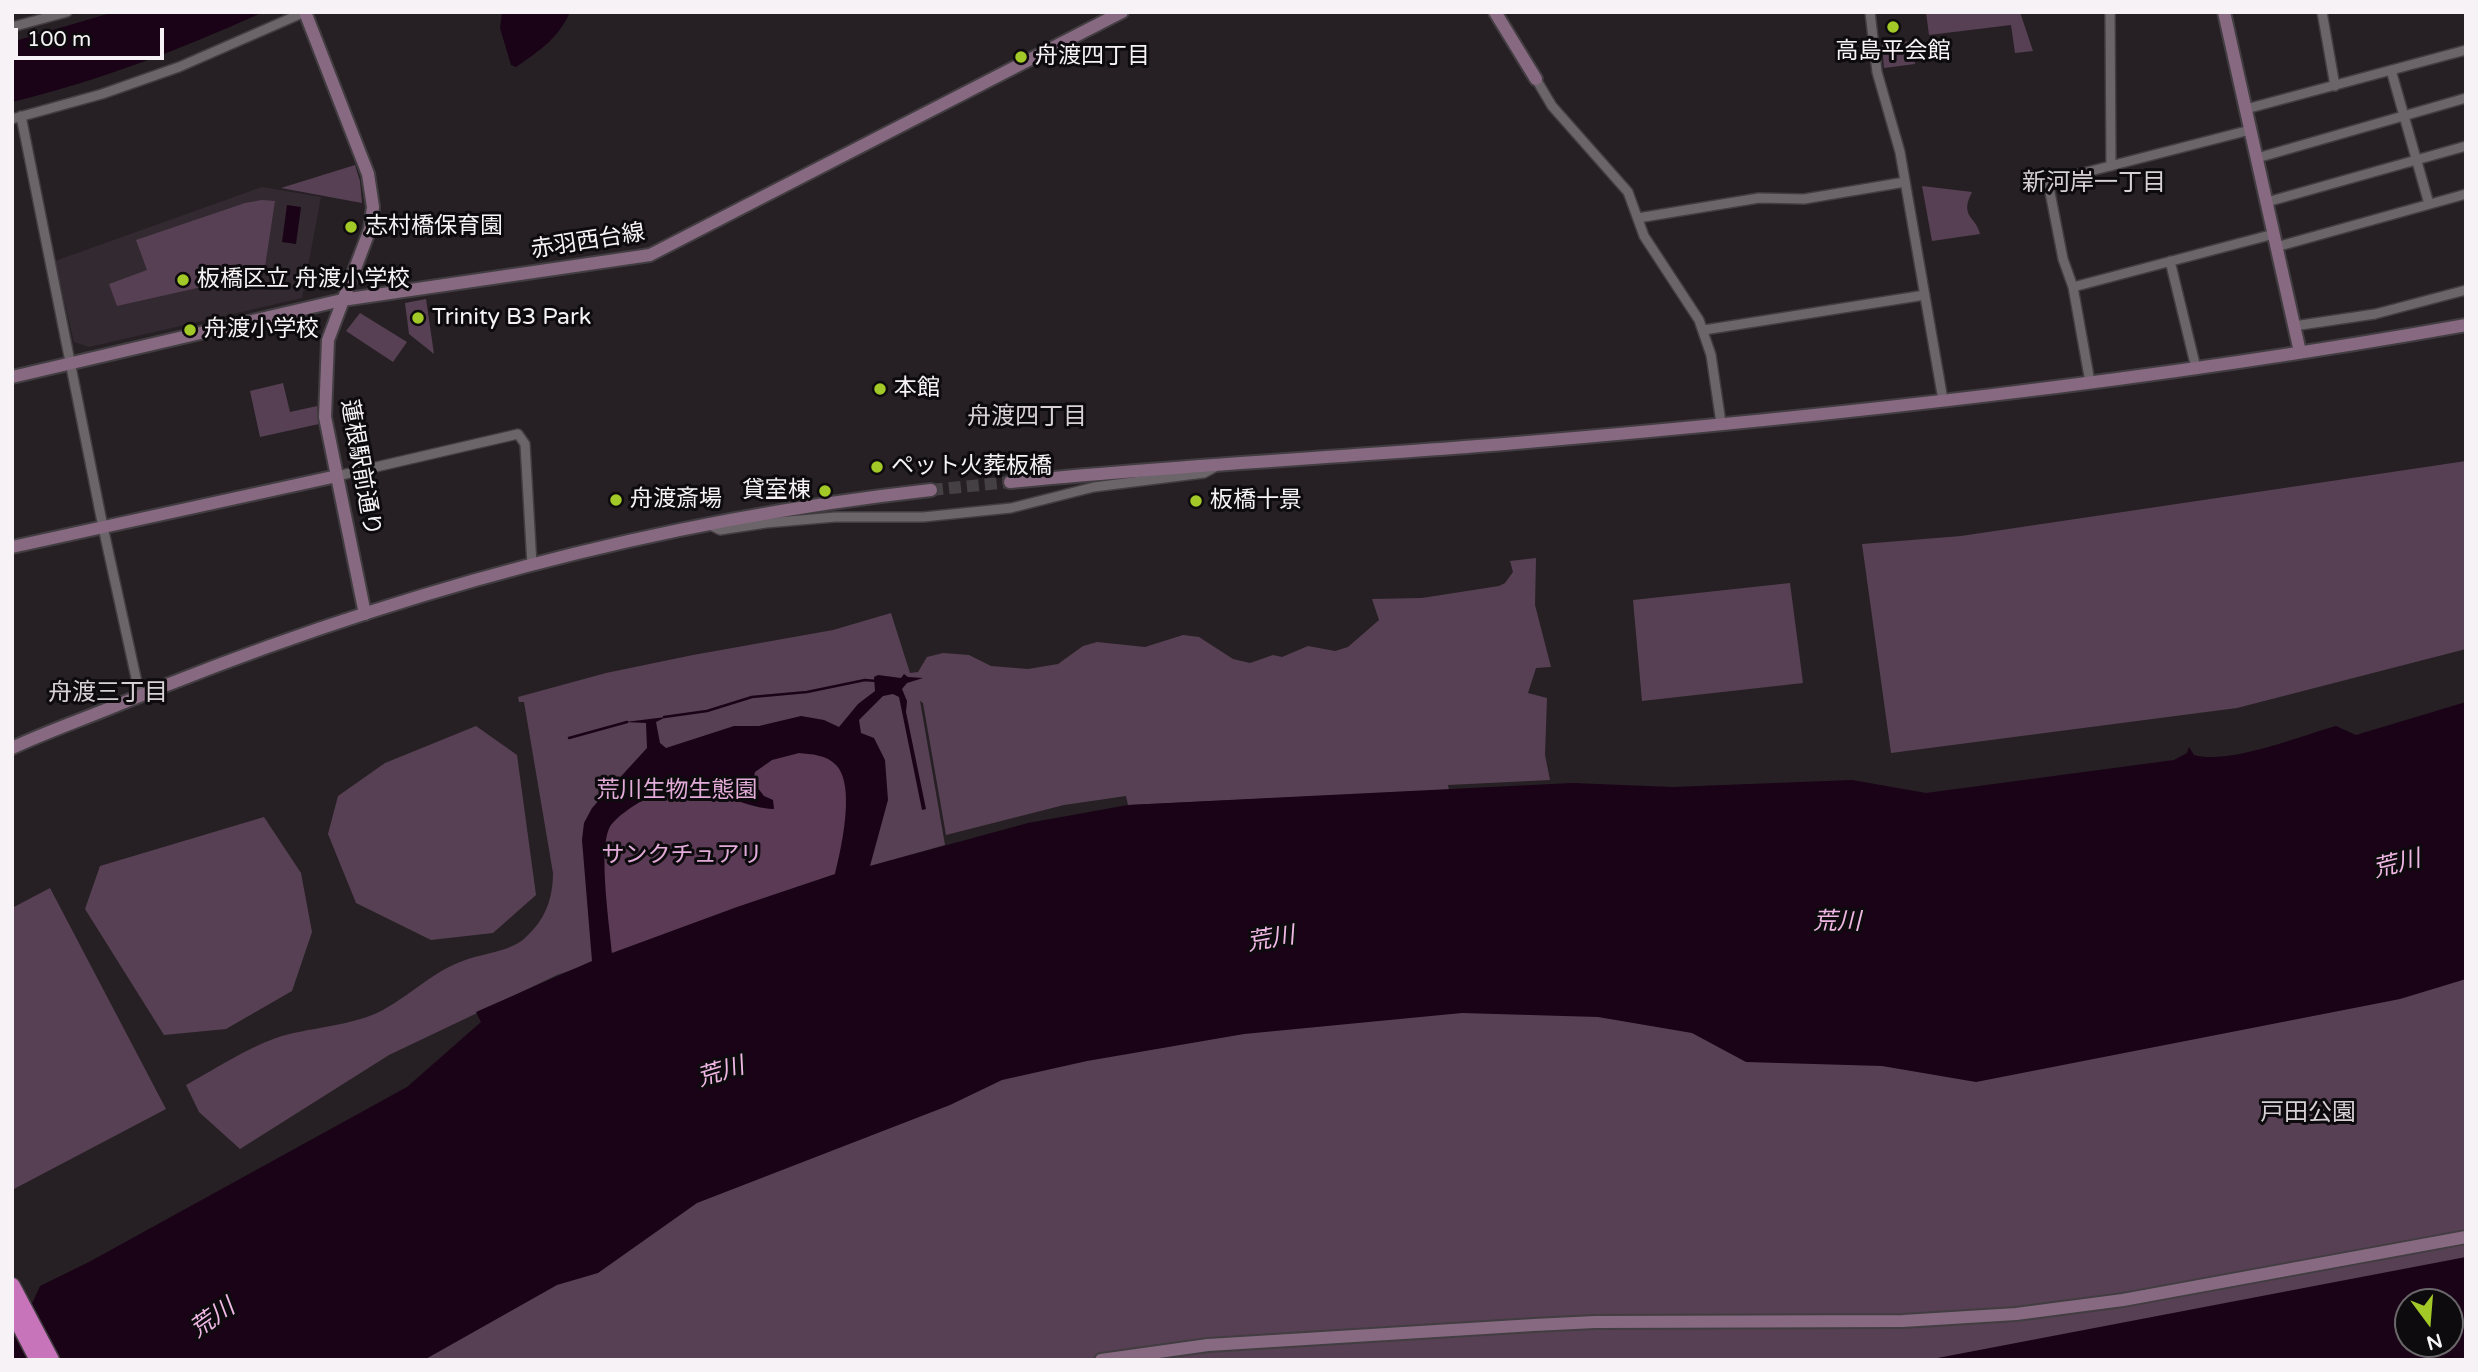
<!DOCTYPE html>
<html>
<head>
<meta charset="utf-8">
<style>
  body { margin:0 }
  #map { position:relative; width:2478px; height:1372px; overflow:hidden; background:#262024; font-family:"Varela Round",sans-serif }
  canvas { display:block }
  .frame { position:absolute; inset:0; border:14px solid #f6f2f5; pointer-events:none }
  .north { position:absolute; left:2394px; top:1288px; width:70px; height:70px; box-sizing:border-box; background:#0d0b0d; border:2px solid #6a676a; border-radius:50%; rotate:164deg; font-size:19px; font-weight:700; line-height:28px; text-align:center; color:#f6f2f5 }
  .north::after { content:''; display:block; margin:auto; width:24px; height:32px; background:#a2c927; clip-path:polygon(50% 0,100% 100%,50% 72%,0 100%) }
  .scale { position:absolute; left:14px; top:28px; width:150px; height:32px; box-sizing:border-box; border:4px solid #f6f2f5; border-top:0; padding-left:9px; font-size:21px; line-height:24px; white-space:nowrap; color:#f6f2f5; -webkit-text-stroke:5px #0d0b0d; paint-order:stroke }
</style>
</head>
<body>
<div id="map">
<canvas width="2478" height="1372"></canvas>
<div class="frame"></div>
<div class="north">N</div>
<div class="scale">100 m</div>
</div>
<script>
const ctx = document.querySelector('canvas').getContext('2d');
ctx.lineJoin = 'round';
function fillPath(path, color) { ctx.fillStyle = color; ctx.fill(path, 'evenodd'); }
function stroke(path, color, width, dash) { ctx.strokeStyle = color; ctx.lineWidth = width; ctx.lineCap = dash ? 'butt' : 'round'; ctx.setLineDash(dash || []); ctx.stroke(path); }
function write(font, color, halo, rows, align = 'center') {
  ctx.font = font + ' "Varela Round","Noto Sans JP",sans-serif'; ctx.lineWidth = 6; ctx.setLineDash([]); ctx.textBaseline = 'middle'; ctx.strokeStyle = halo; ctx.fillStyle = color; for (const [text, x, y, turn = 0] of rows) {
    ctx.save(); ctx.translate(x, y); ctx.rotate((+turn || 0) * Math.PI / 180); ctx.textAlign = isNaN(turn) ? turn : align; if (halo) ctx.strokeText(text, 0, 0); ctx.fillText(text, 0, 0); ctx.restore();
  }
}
fillPath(new Path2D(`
  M262,187l59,10 -19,101 -213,49 -15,-5 -19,-81z`), '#332931');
fillPath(new Path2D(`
  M1926,12h94l13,39 -18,2 -4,-28 -82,10z
  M1912,41l3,23 -31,4 -2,-24z
  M355,165l5,16 2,22 -81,-15z
  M1922,186l50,6c-13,25 4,24 8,42l-48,7z
  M262,200l13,1 -11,72 -147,33 -8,-22 38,-14 -11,-30 109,-37z
  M426,299l8,55 -25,-20 -4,-31z
  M360,313l47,29 -14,20 -47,-31z
  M283,383l7,29 27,-6 2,18 -59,13 -10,-46z
  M2466,461v188l-229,59 -346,45 -29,-209 99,-8z
  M1536,558l-1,47 16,62 -15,1 -8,25 19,5 -2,57 5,25 -102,5 1,5 -321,15 -2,-9 -62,9 -118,30 -23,-132 -3,-2 25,144 -75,21 -313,109 -168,80 -149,94 -41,-37 -13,-27c29,-16 59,-36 90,-47 33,-11 71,-11 103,-26 28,-14 52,-39 81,-50 21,-9 48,-9 65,-24 20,-18 28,-39 28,-65l-29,-171h-5l-1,-5 88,-24 87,-18 140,-25 58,-17 19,60 8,-1 9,-15 16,-4 26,2 22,11 37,3 30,-5 25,-18 14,-4 48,5 38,-12 16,2 34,22 17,4 23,-8 9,2 26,-11 27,5 13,-4 31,-27 -7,-21 50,-1 77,-12 6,-3 8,-11 -3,-11z
  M1790,583l13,100 -161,18 -9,-101z
  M476,726l41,29 19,140 -43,38 -62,7 -75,-37 -28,-69 10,-38 47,-33z
  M264,817l37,56 11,59 -20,59 -66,38 -62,6 -79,-126 15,-43z
  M2466,846v514h-2206l369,-259zM2408,1302h42v42h-42z
  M50,888l116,221 -154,81v-282z`), '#574053');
fillPath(new Path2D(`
  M799,753c12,1 28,2 37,12 20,20 5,85 -1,109l-98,33 -125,46c-4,-39 -15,-85 -3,-123 2,-8 13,-15 19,-20 43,-37 85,-17 132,-1l13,-9c-13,-6 -21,-13 -18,-28l17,-12z`), '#5a3a54');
fillPath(new Path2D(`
  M114,12h149c-81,37 -164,69 -251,90v-60z
  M502,12h68c-12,27 -31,39 -54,55l-5,-2 -11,-37z
  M287,205l14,2 -5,37 -14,-2z
  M904,674l4,3 15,1 -16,5 -5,6 5,12 -1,11 20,97 -4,1 -23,-113 -6,-3 -10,2 -24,24 2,13 13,5 11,22 3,40 -18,66 158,-43 100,-18 444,-22 101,4 179,-7 74,13 248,-33 13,-7 2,-6 5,8c35,10 106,-19 142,-29l20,9 110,-33v277l-66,20 -424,83 -94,-16 -136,-4 -54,-29 -94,-16 -136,-4 -218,21 -157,27 -85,19 -52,25 -253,98 -99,70 -41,12 -133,75h-412v-44l19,-10 9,-20 49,-24 318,-175 74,-65 -5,-10 116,-51 -10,-121 2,-17 8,-15 55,-60 -1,-25 -21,-1 41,-5 -10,5 4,21 6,5 68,-22h25l42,-10 23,4 15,7 19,-23 17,-13 -1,-14 4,-2 23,3zM799,753c12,1 28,2 37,12 20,20 5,85 -1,109l-98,33 -125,46c-2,-26 -15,-108 -1,-128 7,-9 19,-17 29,-23 18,-10 36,-16 57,-13 26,4 50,19 77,20l-1,-9 -9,-4 -11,-14 2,-10 17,-12z
  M2466,1257v103h-539zM2450,1302v42h-42v-42z`), '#1a0217');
stroke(new Path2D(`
  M664,717l43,-6 45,-14 55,-5 58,-12 11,1
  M569,738l58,-16`), '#1a0217', 2.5);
stroke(new Path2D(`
  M931,490l79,-8`), '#454043', 12, [12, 6]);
const street = new Path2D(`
  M1870,12l7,60 23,80 43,248
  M2110,12l1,154
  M2322,12l13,74
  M12,27l55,-15
  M2391,70l38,134
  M1536,79l16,27 76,86 16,44 55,84 12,35 10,68
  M2246,109l220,-59
  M21,116l82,411 37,169
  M12,119l90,-25 77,-27 126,-55
  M2257,158l209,-60
  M2267,202l199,-56
  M1638,218l121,-20 45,1 101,-17
  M2276,247l190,-53
  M2170,261l26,107
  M2073,287l201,-53
  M2294,326l81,-12 91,-24
  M1704,330l221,-35
  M2090,382l-17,-95 -10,-28 -15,-77 202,-52
  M337,476l181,-42 7,10 7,121
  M708,524l12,6 46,-7 69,-6h88l88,-9 83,-21 110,-14 11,-6`);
const secondary = new Path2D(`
  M305,12l63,162 5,33 -3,22 -42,111 -3,77 40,197
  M1495,12l41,67
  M2224,12l76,340
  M12,377l330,-77 308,-45 472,-243
  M1010,482c168,-17 338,-25 506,-39 318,-27 636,-62 950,-118
  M12,547l325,-71
  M12,748c34,-16 69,-28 103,-42 260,-108 536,-185 816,-216
  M1101,1360l107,-15 326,-20 61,-3 308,-1 113,-7 107,-14 343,-63`);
const highway = new Path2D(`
  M12,1286l39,74
  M12,1310l26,50`);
stroke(street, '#423d41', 12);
stroke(secondary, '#423d41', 16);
stroke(highway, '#423d41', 19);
stroke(street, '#6b6469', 9);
stroke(secondary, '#876982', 12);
stroke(highway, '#c874bb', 16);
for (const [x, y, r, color] of [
  [1893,27,7,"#a2c927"],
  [1021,57,7,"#a2c927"],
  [351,227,7,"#a2c927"],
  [183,280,7,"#a2c927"],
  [418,318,7,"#a2c927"],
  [190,330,7,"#a2c927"],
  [880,389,7,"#a2c927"],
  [877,467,7,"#a2c927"],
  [825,491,7,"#a2c927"],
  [616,500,7,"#a2c927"],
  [1196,501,7,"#a2c927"]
]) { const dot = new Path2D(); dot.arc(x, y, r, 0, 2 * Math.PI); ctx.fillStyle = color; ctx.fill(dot); stroke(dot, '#0d0b0d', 2.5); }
write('23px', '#f6f2f5', '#0d0b0d', [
  ["高島平会館",1893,52,"center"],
  ["舟渡四丁目",1035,57],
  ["志村橋保育園",365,227],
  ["板橋区立 舟渡小学校",197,280],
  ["Trinity B3 Park",432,318],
  ["舟渡小学校",204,330],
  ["本館",894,389],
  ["ペット火葬板橋",891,467],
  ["貸室棟",811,491,"right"],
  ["舟渡斎場",630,500],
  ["板橋十景",1210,501]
], 'left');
write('23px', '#f6f2f5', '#0d0b0d', [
  ["赤羽西台線",588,242,-9],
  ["蓮根駅前通り",360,468,80]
]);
write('23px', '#e3abd9', '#0d0b0d', [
  ["荒川生物生態園",677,791],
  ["サンクチュアリ",682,856]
]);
write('24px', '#d7d0d5', '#0d0b0d', [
  ["新河岸一丁目",2094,184],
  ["舟渡四丁目",1027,418],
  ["舟渡三丁目",108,694],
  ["戸田公園",2308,1114]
]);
write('italic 24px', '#f0b7e5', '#0d0b0d', [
  ["荒川",2397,865,-14],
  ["荒川",1837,923],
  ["荒川",1271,940,-10],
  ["荒川",721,1073,-17],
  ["荒川",213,1319,-35]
]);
</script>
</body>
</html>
